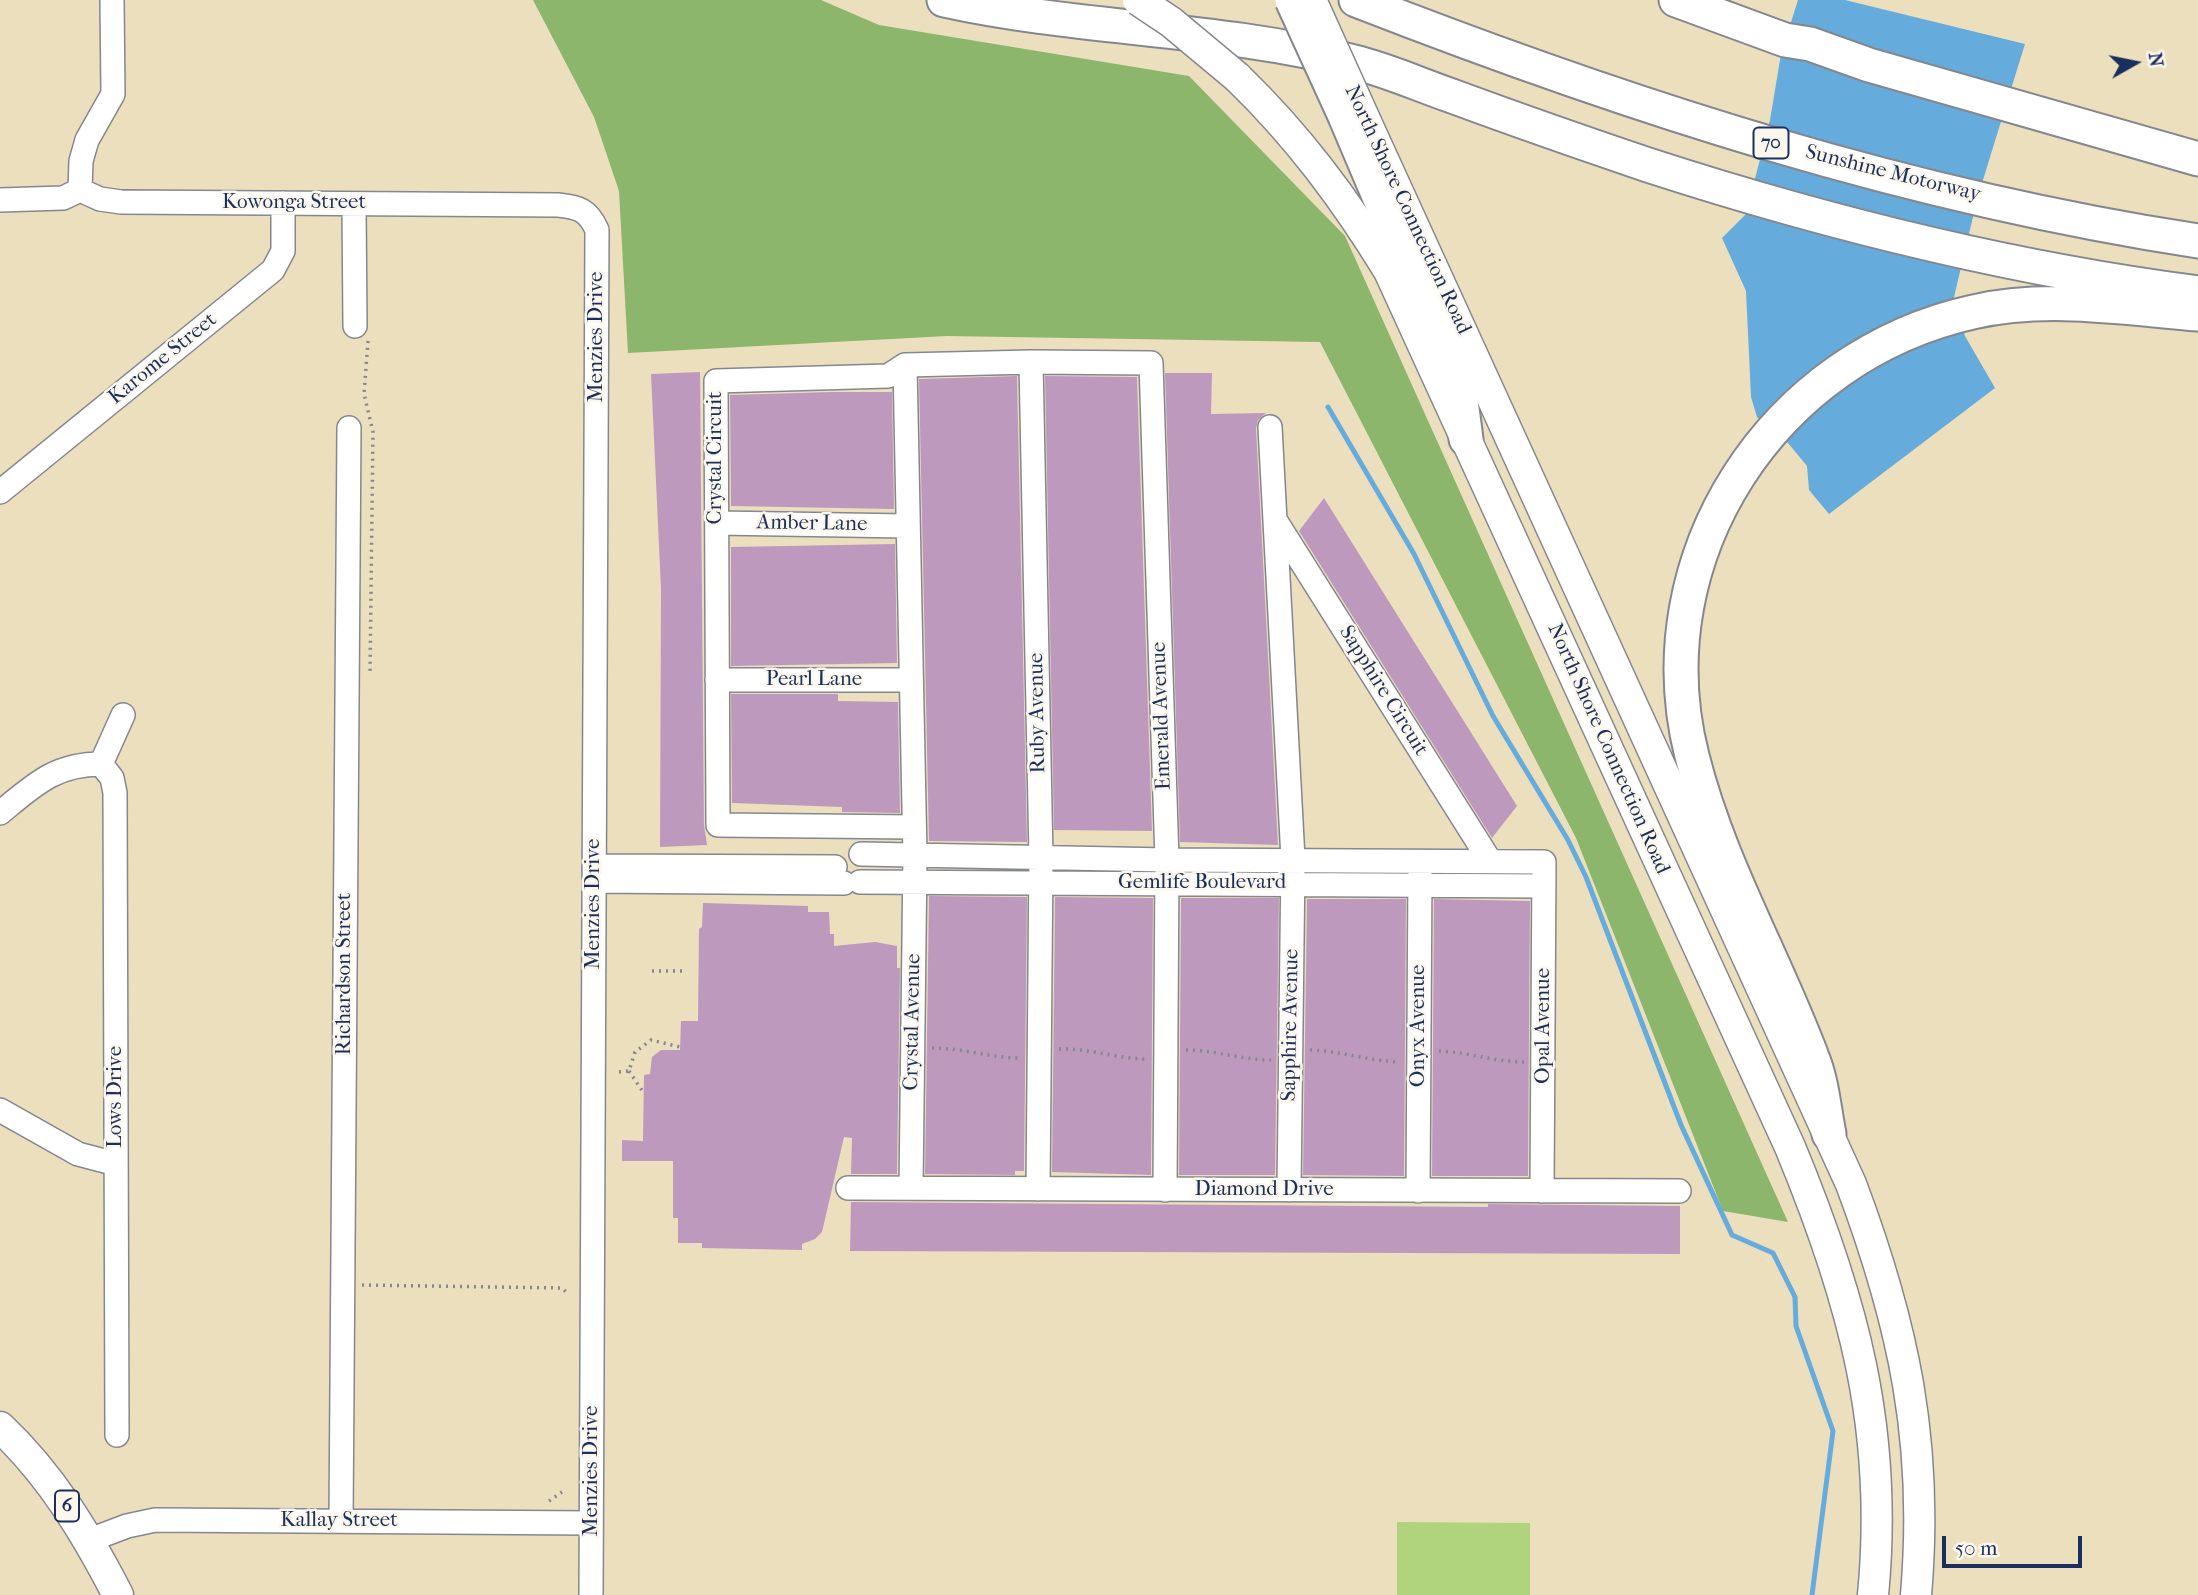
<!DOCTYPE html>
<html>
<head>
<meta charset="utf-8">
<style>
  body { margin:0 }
  #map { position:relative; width:2198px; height:1595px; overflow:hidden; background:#ecdfbd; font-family:"IM FELL French Canon",serif }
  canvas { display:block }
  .north { position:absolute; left:2100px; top:28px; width:70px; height:70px; -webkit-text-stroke:5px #fbf7ec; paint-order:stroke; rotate:81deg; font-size:19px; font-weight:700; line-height:28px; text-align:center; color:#1b2f5e }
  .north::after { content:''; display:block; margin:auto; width:24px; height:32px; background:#1b2f5e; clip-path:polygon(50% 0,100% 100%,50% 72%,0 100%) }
  .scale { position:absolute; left:1942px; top:1536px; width:140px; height:32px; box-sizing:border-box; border:4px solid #1b2f5e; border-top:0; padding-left:9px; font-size:21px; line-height:24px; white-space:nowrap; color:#1b2f5e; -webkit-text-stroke:5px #fbf7ec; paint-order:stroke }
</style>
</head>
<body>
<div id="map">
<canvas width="2198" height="1595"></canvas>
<div class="north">N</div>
<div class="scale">50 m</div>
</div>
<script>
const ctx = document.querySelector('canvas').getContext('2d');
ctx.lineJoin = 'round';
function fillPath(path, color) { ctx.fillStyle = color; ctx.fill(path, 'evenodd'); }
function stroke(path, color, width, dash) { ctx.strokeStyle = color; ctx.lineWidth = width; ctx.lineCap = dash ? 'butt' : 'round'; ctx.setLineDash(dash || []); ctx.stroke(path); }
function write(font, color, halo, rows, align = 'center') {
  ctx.font = font + ' "IM FELL French Canon",serif'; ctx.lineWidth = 5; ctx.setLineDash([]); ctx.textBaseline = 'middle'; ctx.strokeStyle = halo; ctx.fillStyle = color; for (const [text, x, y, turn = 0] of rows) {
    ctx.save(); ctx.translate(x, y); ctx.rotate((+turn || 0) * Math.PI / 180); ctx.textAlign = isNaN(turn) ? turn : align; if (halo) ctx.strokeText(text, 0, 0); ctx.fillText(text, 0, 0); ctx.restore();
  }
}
fillPath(new Path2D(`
  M1397,1522l133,1v72h-133z`), '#afd47d');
fillPath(new Path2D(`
  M533,0h288l58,25 310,51 156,160 443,986 -65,-11 -147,-373 -256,-496 -373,-6 -319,17 -9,-162 -25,-74z`), '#8bb66c');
fillPath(new Path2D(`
  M1798,0h47l180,44 -47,152 -24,101 11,39 30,52 -166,126 -20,-24 -2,-24 -19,-23 -31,-26 -6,-20 -5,-106 -24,-53 24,-24 24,-94 11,-66z`), '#65acdc');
stroke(new Path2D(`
  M1328,407l86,147 79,162 75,124 18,37 95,248 51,110 41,18 22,44 1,29 37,105 -21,164`), '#65acdc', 5);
fillPath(new Path2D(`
  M700,372l4,453 3,20 -47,2 1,-258 -10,-215z
  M1165,373h47l-1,41 55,-1 -8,7 -2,8 22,417 -98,-3z
  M1017,376l10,466 -98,-1 -10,-462z
  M1045,376l92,1 15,454 -98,-1z
  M832,392h60l2,117 -163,-3 -1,-111z
  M1324,498l193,308 -25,32 -193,-307z
  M895,544l2,119 -166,3v-119z
  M731,694h107v7l60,1 2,111 -58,-1v-5l-110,-4z
  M929,896l98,1 -3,274h-9v4l-90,-1z
  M1055,897l98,1 -2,277 -99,-3z
  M1181,898h98l-4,277h-96z
  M1307,899h99l-2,277 -101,-1z
  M1434,899l96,2 -2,275h-96z
  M703,903l105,3v6h21l1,22h4v12l41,-4 22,4v22h3l-3,206h-46l1,-36 -8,-1 -22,95 -7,7 -13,5v6l-100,-2v-5h-24v-25h-5v-57h-51v-21l21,1 1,-66 6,-1 2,-17 9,-7h19l1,-29h17l1,-92 3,-2z
  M851,1202l637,5v-3l192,2v48l-830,-3z`), '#bd99bd');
const minor = new Path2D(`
  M80,190l1,-29 6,-21 26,-46 -1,-94
  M0,200l63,-2 17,-8 20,9 21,3 437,3c21,2 30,5 39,25l-6,1365
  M354,204l1,122
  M1031,362l120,1 16,497 -2,330
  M905,365l126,-3 10,496 -3,331
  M1270,427l23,432 -4,331
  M0,492l273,-222 10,-19v-48
  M717,523l191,3
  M1277,523l213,338
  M717,680h194
  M101,764l22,-49
  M0,813c34,-28 55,-49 101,-49l11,14 3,15 2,642
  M861,854l306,6 377,2 -2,329
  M595,866l240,1
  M595,881l249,2
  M860,882l684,4
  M0,1110l78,44 38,10
  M848,1188l831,3
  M911,1188l4,-332 -10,-491 -17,11 -172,5 2,444 196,2
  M1418,1191l2,-320
  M341,1520l8,-1092
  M90,1540l37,-14 28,-6 436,3`);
const major = new Path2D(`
  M1237,77c61,59 108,122 152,194l401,876c63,152 99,282 83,448
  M1367,124l484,1060c53,141 78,259 65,411
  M0,1427c51,48 86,106 118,168`);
const highway = new Path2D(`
  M944,0c136,30 275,27 410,62 33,8 66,23 98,34 65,24 131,47 196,69 179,58 364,104 550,128
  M1356,0c272,106 553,197 842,241
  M1676,0l109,40 25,4 59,21 329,94
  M1345,116l114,269 7,54
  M1829,1134c-5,-25 -7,-53 -17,-77 -38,-101 -94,-196 -120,-301 -51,-200 82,-400 281,-444 73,-17 151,-4 225,2`);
stroke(minor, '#84878e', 26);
stroke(major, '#84878e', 33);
stroke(highway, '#84878e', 37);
stroke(new Path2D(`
  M368,341l-4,53 9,38 -3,243
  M652,971h31
  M932,1048c31,0 58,10 89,10
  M1059,1049c30,-1 58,10 89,10
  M1186,1050c29,0 56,10 85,10
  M1310,1050c31,1 59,11 89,12
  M1439,1051c29,1 56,11 85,11
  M629,1071l14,21
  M619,1072l10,-1 6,-19 16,-12 29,7
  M362,1285l200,3 7,7
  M549,1501l13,-9`), '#84878e', 3.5, [2, 5]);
stroke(minor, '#fff', 23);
stroke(major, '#fff', 30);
stroke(highway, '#fff', 33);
const majorBridge = new Path2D(`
  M1138,0l33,22 66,55
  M1311,0l56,124`);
const highwayBridge = new Path2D(`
  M1292,0l53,116`);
stroke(majorBridge, '#84878e', 33, []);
stroke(highwayBridge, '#84878e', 37, []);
stroke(majorBridge, '#fff', 30);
stroke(highwayBridge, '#fff', 33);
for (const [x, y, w] of [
  [1771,143,35],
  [67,1506,24]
]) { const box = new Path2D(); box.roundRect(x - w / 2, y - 15.5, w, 31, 5); ctx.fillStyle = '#fbf7ec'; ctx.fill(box); stroke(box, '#1b2f5e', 2); }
write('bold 19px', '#1b2f5e', null, [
  ["70",1771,143],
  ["6",67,1506]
]);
write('21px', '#1b2f5e', '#fbf7ec', [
  ["Sunshine Motorway",1893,174,14],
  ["Kowonga Street",294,203],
  ["North Shore Connection Road",1407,210,65],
  ["Menzies Drive",597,337,-90],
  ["Karome Street",163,359,-39],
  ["Crystal Circuit",716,458,-90],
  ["Amber Lane",812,524,1],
  ["Pearl Lane",814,680],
  ["Sapphire Circuit",1383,691,58],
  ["Ruby Avenue",1038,713,-91],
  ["Emerald Avenue",1162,716,-92],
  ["North Shore Connection Road",1608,749,66],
  ["Gemlife Boulevard",1202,883],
  ["Menzies Drive",594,904,-90],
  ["Richardson Street",345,974,-90],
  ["Crystal Avenue",913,1022,-89],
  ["Sapphire Avenue",1291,1025,-89],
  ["Onyx Avenue",1419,1026,-90],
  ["Opal Avenue",1544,1026,-90],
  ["Lows Drive",116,1097,-90],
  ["Diamond Drive",1264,1190],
  ["Menzies Drive",592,1471,-90],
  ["Kallay Street",339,1521]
]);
</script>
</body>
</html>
